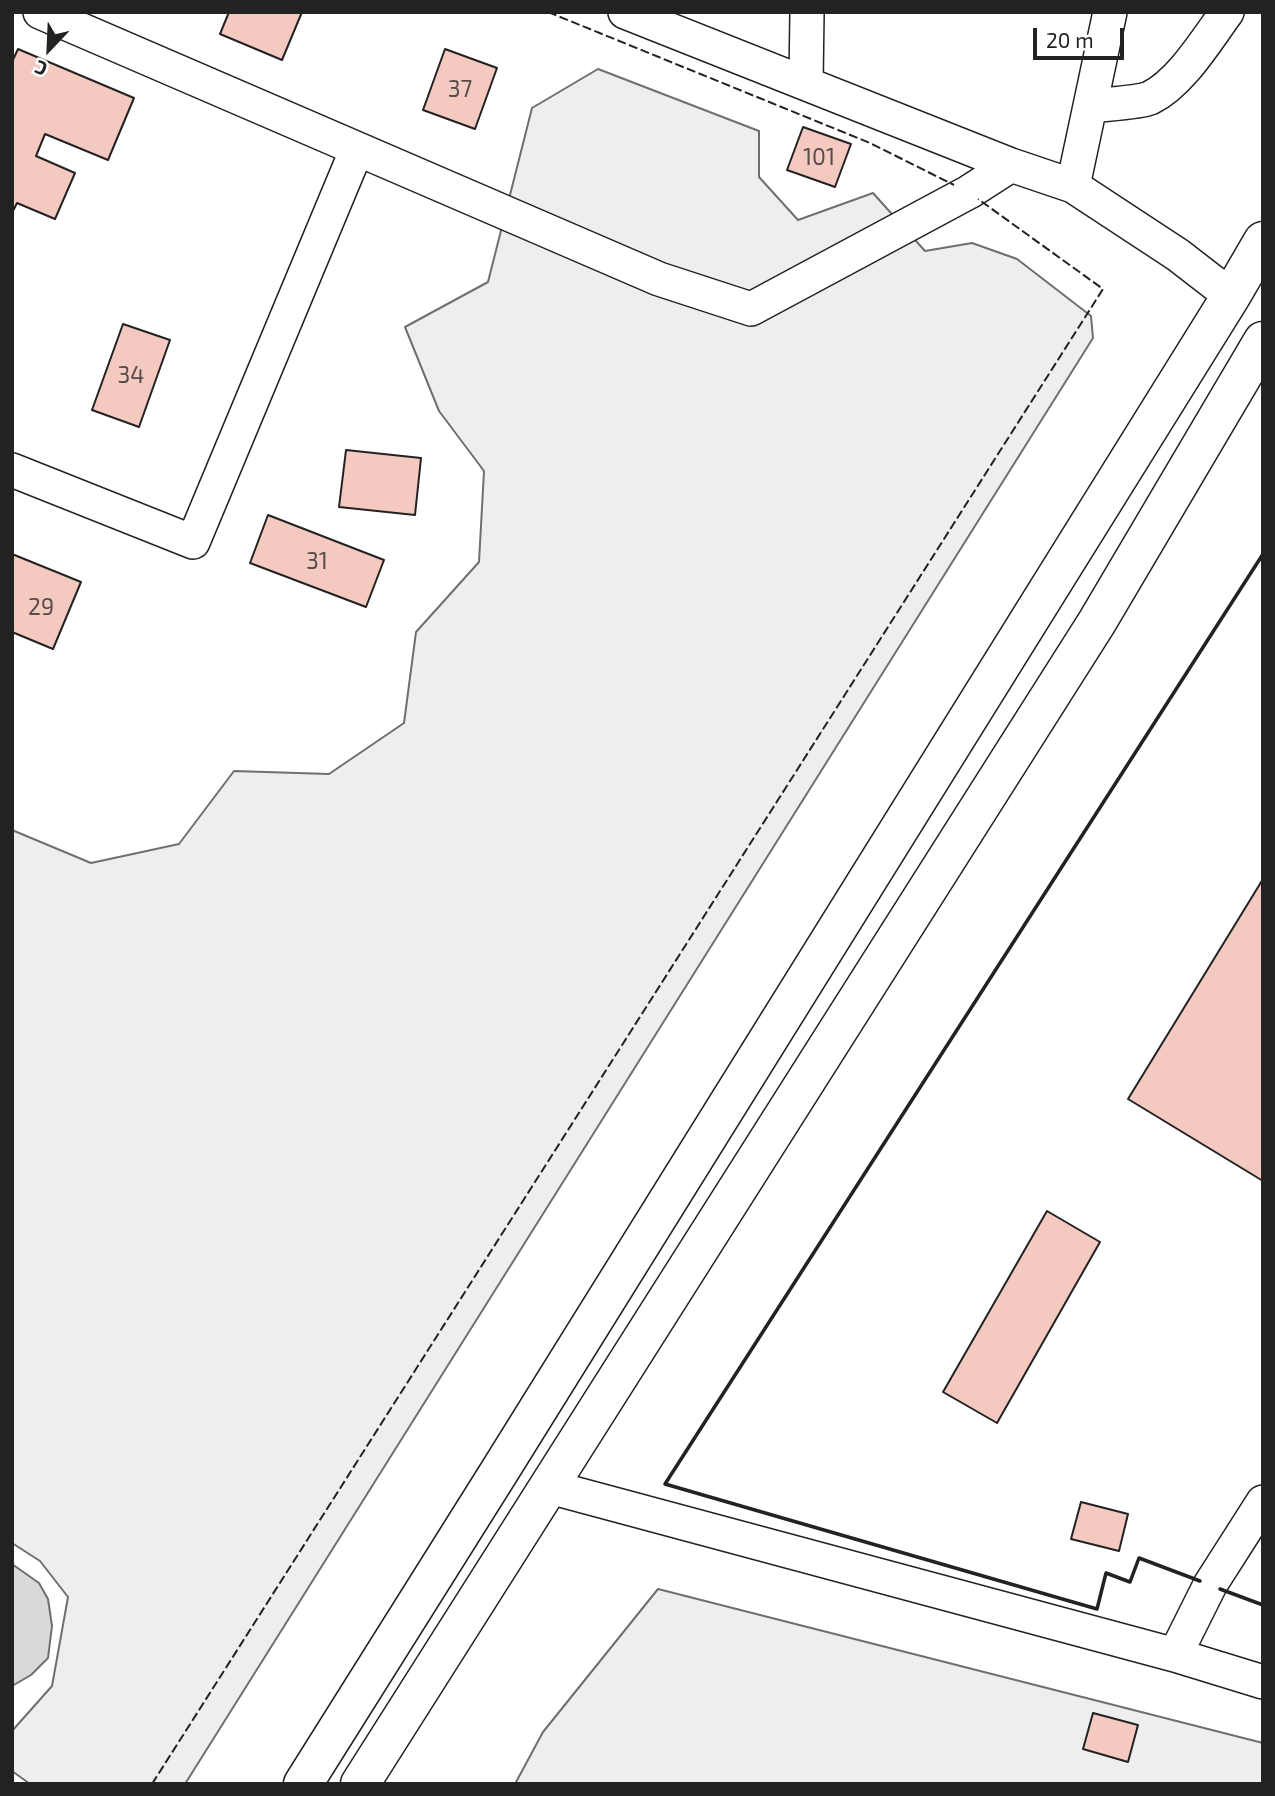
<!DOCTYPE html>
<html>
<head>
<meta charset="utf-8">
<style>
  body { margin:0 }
  #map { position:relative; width:1275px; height:1796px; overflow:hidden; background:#fff; font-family:"Exo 2",sans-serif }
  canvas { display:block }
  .frame { position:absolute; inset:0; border:14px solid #222; pointer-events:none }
  .north { position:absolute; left:14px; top:14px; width:70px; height:70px; -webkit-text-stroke:5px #fff; paint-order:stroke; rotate:203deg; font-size:19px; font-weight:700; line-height:28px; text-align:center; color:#222 }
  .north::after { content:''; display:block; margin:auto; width:24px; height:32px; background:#222; clip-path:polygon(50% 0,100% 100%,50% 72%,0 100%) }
  .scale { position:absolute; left:1033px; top:28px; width:91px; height:32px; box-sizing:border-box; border:4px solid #222; border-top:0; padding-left:9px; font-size:21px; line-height:24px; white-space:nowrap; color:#222; -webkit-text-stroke:5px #fff; paint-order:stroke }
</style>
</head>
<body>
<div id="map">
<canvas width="1275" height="1796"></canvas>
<div class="frame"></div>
<div class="north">С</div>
<div class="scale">20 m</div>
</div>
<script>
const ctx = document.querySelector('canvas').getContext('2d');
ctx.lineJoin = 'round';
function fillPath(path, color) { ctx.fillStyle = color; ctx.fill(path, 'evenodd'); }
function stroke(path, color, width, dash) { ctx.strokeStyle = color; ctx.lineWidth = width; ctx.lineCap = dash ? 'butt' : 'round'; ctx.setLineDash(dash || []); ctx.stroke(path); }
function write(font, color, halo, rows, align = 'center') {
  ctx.font = font + ' "Exo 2",sans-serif'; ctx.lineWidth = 5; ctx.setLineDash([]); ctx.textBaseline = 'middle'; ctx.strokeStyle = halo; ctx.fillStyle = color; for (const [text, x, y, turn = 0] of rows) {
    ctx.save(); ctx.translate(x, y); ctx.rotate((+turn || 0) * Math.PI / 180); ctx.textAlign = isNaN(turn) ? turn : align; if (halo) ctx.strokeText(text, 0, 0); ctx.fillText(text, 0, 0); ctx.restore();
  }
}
const green = new Path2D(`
  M598,69l161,62v46l39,43 75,-27 52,58 47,-8 45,16 74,57 2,22 -908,1446h-155l-18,-13v-40l40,-45 16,-89 -28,-36 -28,-18v-713l79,33 88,-19 55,-73 95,3 75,-51 12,-91 63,-70 5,-91 -45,-60 -34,-84 83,-45 44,-174z
  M658,1589l605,154v41h-748l28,-52z`);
fillPath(green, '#eee');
stroke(green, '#6f6f6f', 2);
const water = new Path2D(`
  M12,1564l27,19 9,16 4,27 -4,32 -17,17 -19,11z`);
fillPath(water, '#d9d9d9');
stroke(water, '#6f6f6f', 2);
const building = new Path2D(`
  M229,12h73l-20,48 -62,-26z
  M18,49l116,49 -26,62 -63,-26 -9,22 39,17 -20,46 -38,-16 -5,10v-151z
  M445,49l52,19 -22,61 -52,-19z
  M803,127l48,17 -16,43 -48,-17z
  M123,324l47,16 -31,87 -47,-17z
  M346,450l75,8 -6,57 -76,-8z
  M268,515l116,45 -18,47 -116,-44z
  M12,554l69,28 -28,67 -41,-17z
  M1263,879v302l-135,-82z
  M1047,1211l53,31 -103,181 -54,-31z
  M1081,1502l47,12 -9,37 -48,-12z
  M1093,1713l45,12 -10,37 -45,-13z`);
fillPath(building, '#f3c9c0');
stroke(building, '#222', 2);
const minor = new Path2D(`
  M40,12l619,267 92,30 218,-117 42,-27
  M625,12l386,153 62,21 105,69 53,41
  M806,83l1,-71
  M1090,106c14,-2 48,-3 60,-8 31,-15 57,-59 77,-86
  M1073,186l37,-174
  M12,470l181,72 164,-393
  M550,1487l625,168 88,27
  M1175,1655l35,-70 53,-83`);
const highway = new Path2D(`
  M303,1784l196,-312 732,-1176 32,-55
  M360,1784l737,-1162 166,-281`);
stroke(minor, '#222', 36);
stroke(highway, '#222', 41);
stroke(minor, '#fff', 33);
stroke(highway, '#fff', 38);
stroke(new Path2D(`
  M548,12l322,131 84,42
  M152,1784l951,-1495 -125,-90`), '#222', 2, [9, 3.5]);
stroke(new Path2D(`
  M1200,1581l-61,-23 -9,24 -24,-9 -9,36 -432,-125 598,-930
  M1220,1589l43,16`), '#222', 3.5);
write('23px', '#564c4a', null, [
  ["37",460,89],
  ["101",819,157],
  ["34",131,375],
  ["31",317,561],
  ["29",41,607]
]);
</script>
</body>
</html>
